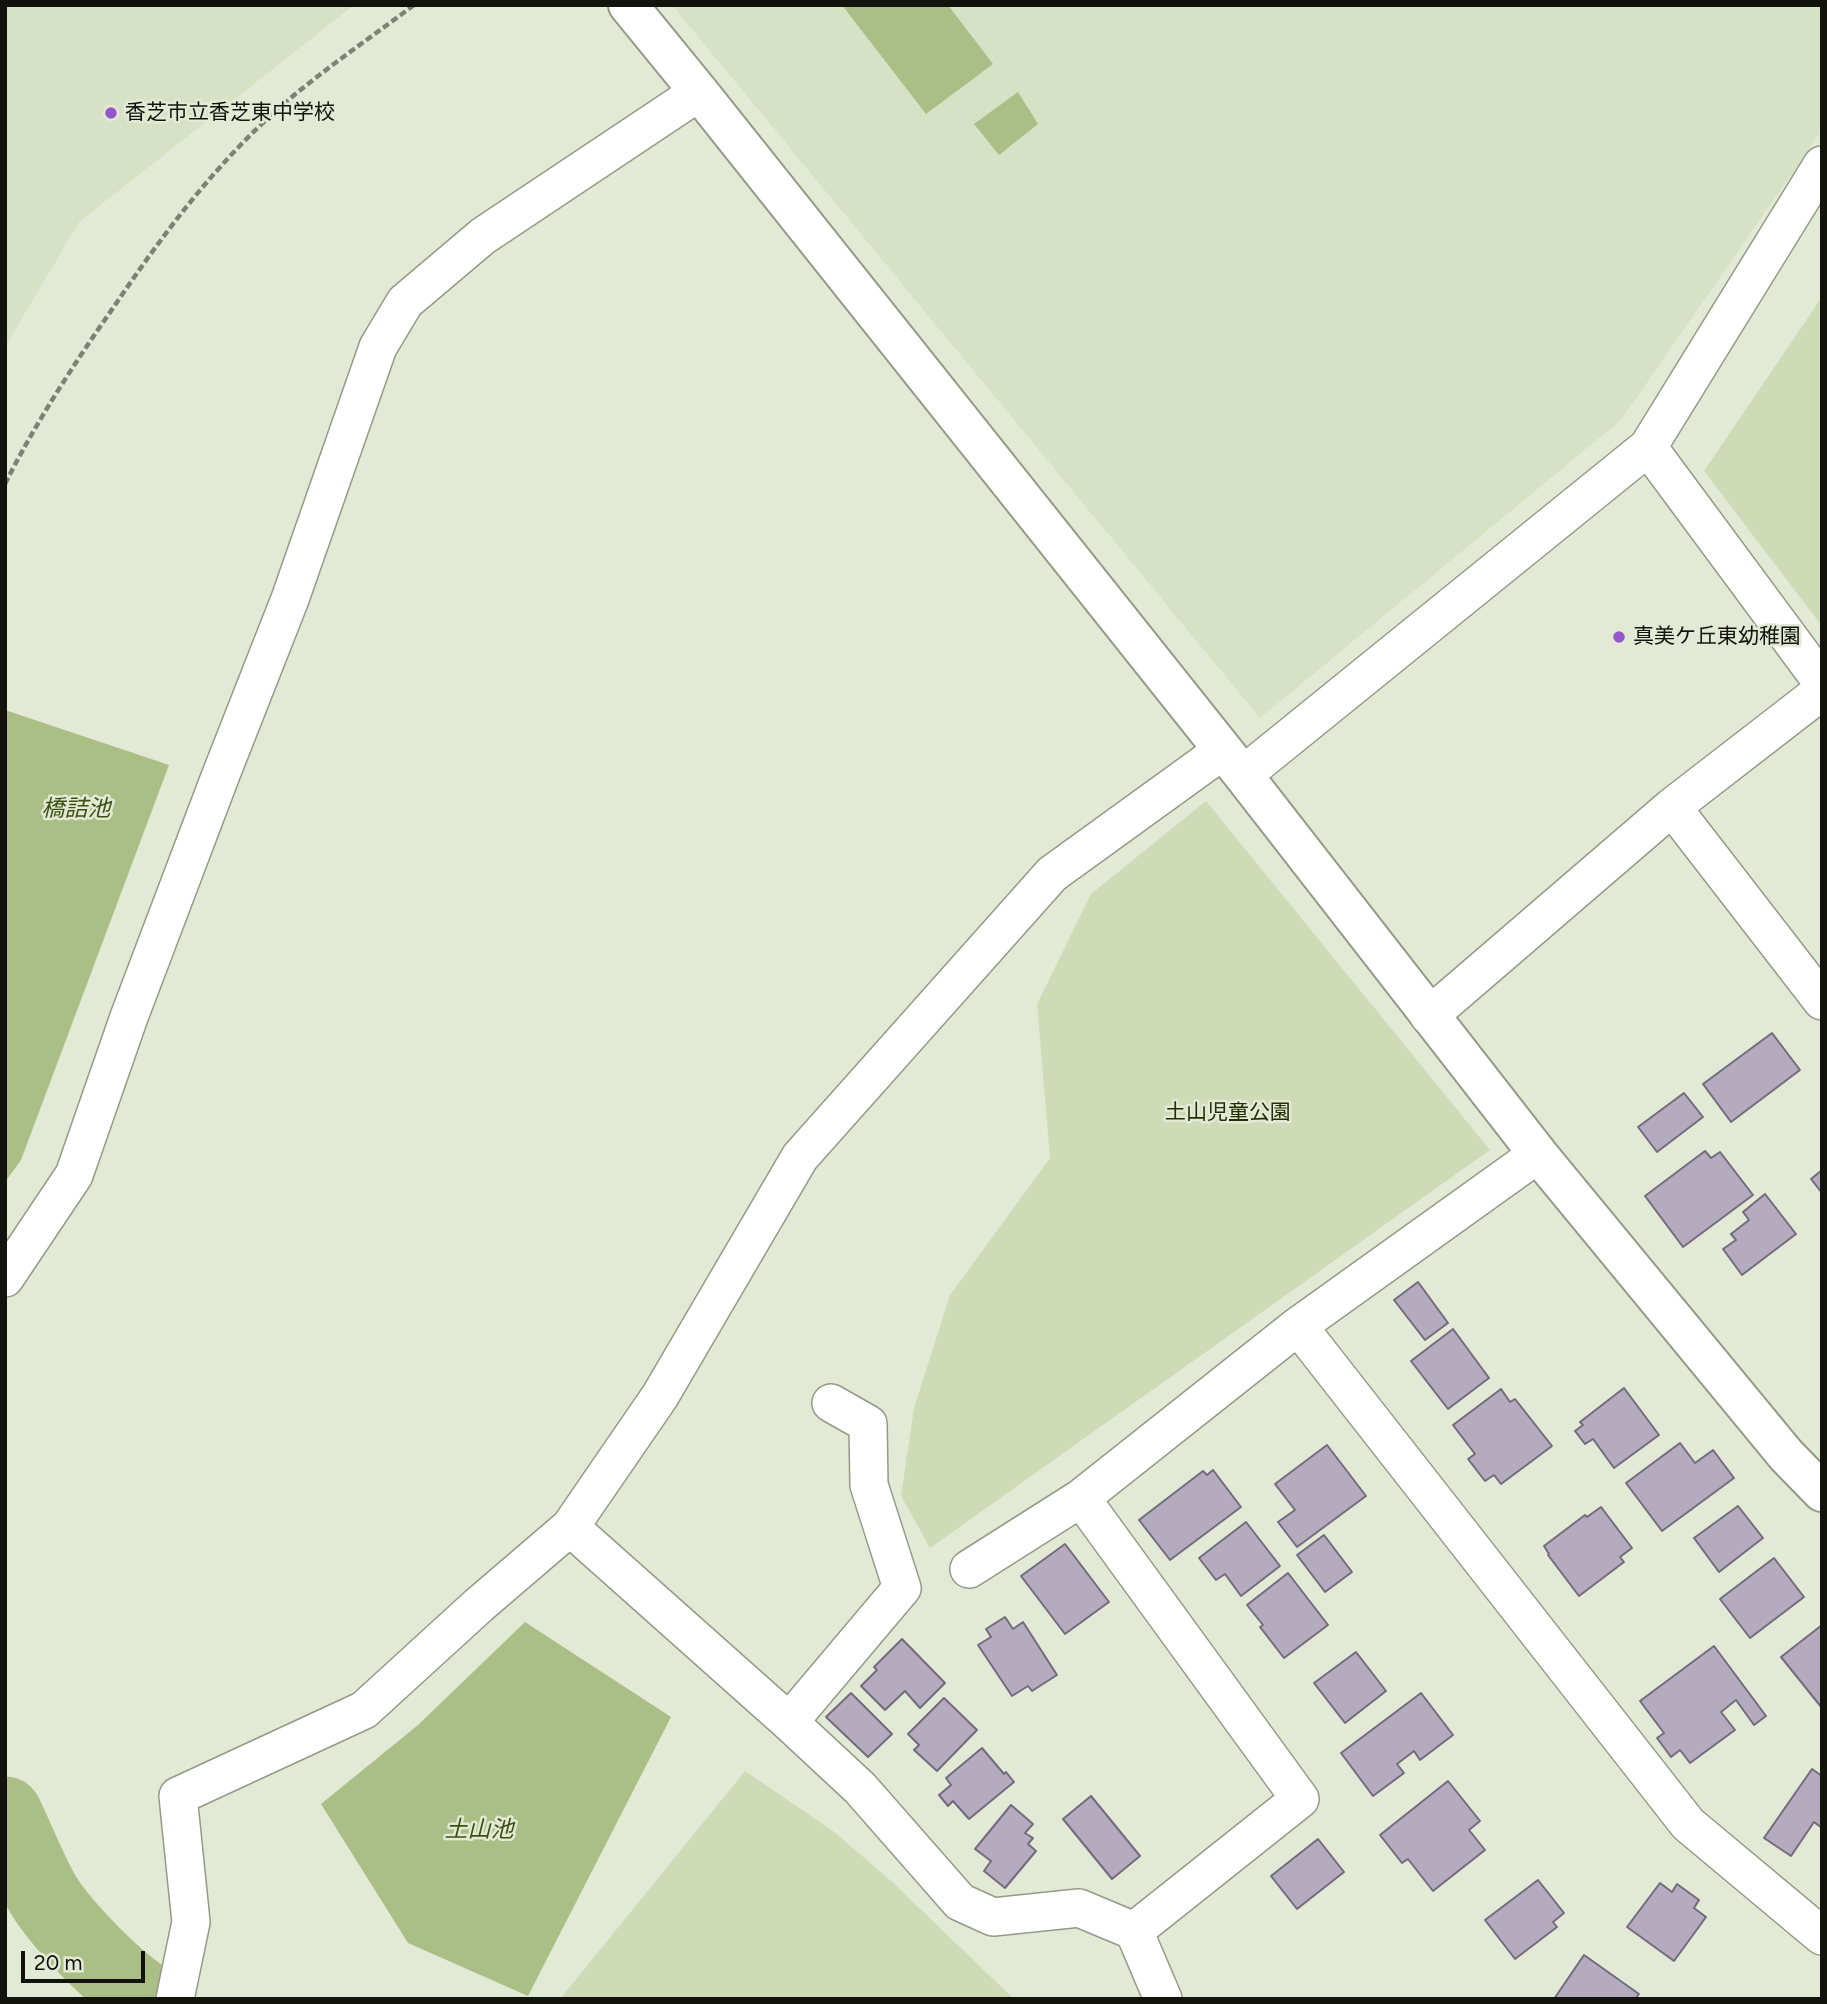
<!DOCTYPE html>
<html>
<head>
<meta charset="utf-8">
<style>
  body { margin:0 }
  #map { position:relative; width:1827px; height:2004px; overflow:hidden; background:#e2ead5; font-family:Figtree,sans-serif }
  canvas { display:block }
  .frame { position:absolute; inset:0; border:7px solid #11130c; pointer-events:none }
  .scale { position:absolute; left:21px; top:1951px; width:124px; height:32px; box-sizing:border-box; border:4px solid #11130c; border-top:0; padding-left:9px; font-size:21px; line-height:24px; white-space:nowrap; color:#11130c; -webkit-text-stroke:5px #e2ead5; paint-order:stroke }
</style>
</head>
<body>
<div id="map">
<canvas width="1827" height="2004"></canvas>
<div class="frame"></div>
<div class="scale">20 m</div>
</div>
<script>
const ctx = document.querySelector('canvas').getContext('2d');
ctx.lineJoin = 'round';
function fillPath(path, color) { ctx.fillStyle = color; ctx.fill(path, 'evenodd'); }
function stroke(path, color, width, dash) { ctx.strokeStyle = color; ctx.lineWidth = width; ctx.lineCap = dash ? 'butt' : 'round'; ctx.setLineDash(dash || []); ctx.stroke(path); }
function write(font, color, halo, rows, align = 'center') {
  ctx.font = font + ' Figtree,"Noto Sans JP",sans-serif'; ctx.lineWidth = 5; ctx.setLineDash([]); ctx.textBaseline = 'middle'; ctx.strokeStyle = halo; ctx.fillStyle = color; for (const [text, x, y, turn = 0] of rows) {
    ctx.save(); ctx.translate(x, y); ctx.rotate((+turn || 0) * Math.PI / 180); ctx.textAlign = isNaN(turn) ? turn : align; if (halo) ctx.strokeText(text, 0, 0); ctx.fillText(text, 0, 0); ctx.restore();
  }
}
fillPath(new Path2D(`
  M5,5h349l-275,217 -74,125z
  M672,5h1150v125l-201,290 -361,298z`), '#d7e1c5');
fillPath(new Path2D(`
  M1822,297v329l-118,-155z
  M1206,801l284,349 -560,398 -29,-52 13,-88 36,-113 100,-137 -13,-154 54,-110z
  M745,1771l88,60 57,49 124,119h-454z`), '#cedbb6');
fillPath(new Path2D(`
  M842,5h106l45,59 -67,50z
  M1018,92l20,32 -39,31 -25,-31z
  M5,710l164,55 -148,395 -16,22z
  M525,1622l146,95 -143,279 -120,-53 -87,-139 97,-79z`), '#abbe86');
stroke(new Path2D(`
  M5,1814c12,25 22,51 35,75 17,32 74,90 106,110`), '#abbe86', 75);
const building = new Path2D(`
  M1772,1033l28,37 -69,52 -28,-38z
  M1684,1093l19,24 -46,35 -19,-25z
  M1705,1151l6,7 9,-6 33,43 -70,52 -38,-51z
  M1822,1170v23l-11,-14z
  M1765,1194l31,40 -54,41 -19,-26 13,-9 -5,-6 18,-14 -6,-8z
  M1418,1282l30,41 -23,17 -31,-40z
  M1453,1329l36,49 -41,31 -37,-48z
  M1624,1388l35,47 -45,33 -21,-29 -8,5 -10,-13 8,-6 -3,-3z
  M1501,1389l9,13 5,-3 37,47 -51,38 -7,-9 -9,6 -17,-22 7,-5 -22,-29z
  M1680,1443l15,20 18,-13 21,28 -72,53 -36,-48z
  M1327,1445l39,51 -69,51 -19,-25 17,-12 -20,-26z
  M1213,1470l28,37 -71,53 -31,-40 64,-49 4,4z
  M1738,1506l25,32 -44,34 -25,-34z
  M1601,1507l31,41 -12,9 4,5 -45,34 -31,-41 1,-1 -5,-8 41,-31 2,2z
  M1246,1522l34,44 -39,30 -16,-22 -9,6 -17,-22z
  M1324,1535l28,37 -27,20 -28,-37z
  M1065,1544l44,58 -44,32 -44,-58z
  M1774,1558l30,39 -54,41 -30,-39z
  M1288,1573l40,52 -44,33 -24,-31 3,-2 -16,-20z
  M1005,1617l8,12 10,-7 34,53 -25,16 -4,-5 -16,10 -34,-51 13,-8 -5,-8z
  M1822,1625v83l-41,-51z
  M902,1639l43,44 -25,25 -15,-17 -20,19 -24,-24 16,-16 -3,-3z
  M1714,1646l52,70 -12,9 -18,-25 -15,12 14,18 -45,33 -10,-13 -9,7 -14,-19 7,-5 -24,-32z
  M1356,1652l30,39 -41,32 -31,-40z
  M851,1693l41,41 -24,23 -42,-40z
  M1421,1693l32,42 -33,25 -6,-9 -17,13 7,9 -31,23 -32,-43z
  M944,1698l33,32 -40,41 -23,-21 5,-5 -11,-11z
  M982,1748l22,26 2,-2 8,10 -45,37 -16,-18 -5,5 -9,-11 12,-10 -5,-7z
  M1812,1769l10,7v52l-8,-6 -23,34 -27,-18z
  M1448,1781l32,40 -11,9 16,20 -52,41 -25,-32 -6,4 -22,-28z
  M1091,1796l49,60 -28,23 -49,-60z
  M1011,1805l22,19 -8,9 8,5 -5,6 8,7 -31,37 -21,-17 7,-10 -16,-12z
  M1318,1839l26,33 -47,37 -26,-33z
  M1538,1880l26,33 -11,9 4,5 -42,32 -30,-39z
  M1660,1883l12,9 5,-8 22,16 -5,8 12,9 -32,44 -47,-34z
  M1584,1955l55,39 -4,5h-81z`);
fillPath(building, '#b4abbe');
stroke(building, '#736b7d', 2);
const street = new Path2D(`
  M1648,447l174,235
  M1243,775l405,-328 174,-282
  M1672,807l150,194
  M1429,1016l243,-209 150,-116
  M1538,1154l-240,172 390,498 134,112
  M5,1278l69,-103 55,-158 91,-240 70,-178 88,-252 27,-45 78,-66 216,-144
  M570,1527l219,195 71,66 100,114 33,15 86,-9 55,23 166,-132 -219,-301
  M969,1569l112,-71 217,-172
  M789,1722l113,-134 -33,-103 -1,-61 -37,-21
  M1134,1931l29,68
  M175,1999l16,-77 -13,-126 186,-86 115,-105 91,-78 90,-131 140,-239 252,-283 170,-123`);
const secondary = new Path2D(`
  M628,5l71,87 544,683 295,379 248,301 36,37`);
stroke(street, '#939a86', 40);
stroke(secondary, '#939a86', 42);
stroke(new Path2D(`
  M5,484c31,-62 69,-120 108,-176 46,-68 94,-133 154,-189 45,-42 98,-77 147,-114`), '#7d8274', 4.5, [7, 3.5]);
stroke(street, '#fff', 37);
stroke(secondary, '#fff', 38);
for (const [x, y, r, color] of [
  [111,113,7,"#9555cb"],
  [1619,637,7,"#9555cb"]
]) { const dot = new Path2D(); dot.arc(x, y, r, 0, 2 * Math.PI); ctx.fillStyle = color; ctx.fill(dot); stroke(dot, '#e2ead5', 2.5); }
write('21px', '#11130c', '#e2ead5', [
  ["香芝市立香芝東中学校",125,113],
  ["真美ケ丘東幼稚園",1633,637]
], 'left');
write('21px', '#232e04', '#e2ead5', [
  ["土山児童公園",1228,1113]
]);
write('italic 23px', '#3e4f12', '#e2ead5', [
  ["橋詰池",76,809],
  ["土山池",479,1830]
]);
</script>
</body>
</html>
